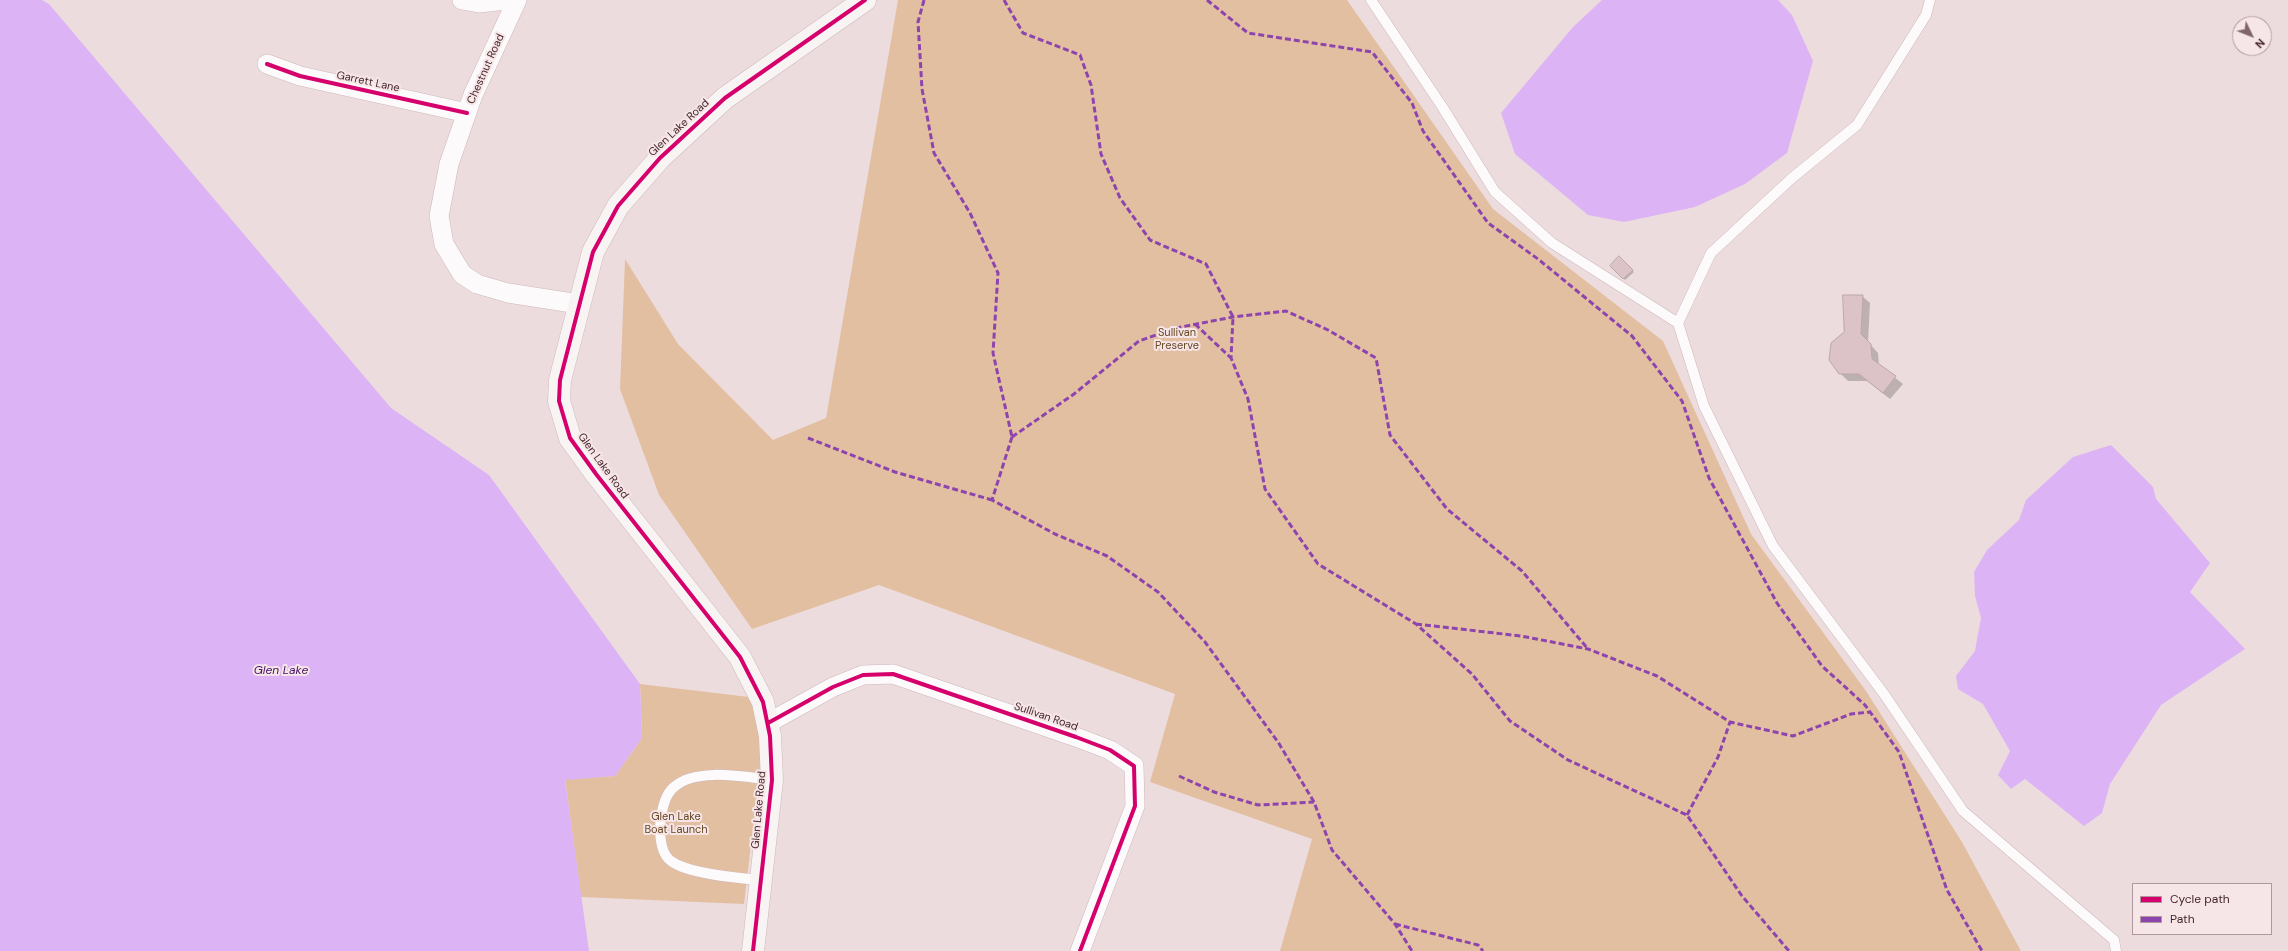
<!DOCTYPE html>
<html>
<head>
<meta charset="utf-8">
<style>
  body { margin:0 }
  #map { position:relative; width:2288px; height:951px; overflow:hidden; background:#eddcde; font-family:"DM Sans",sans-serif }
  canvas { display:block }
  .legend { position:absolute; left:2132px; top:883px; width:140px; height:52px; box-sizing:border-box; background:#f7e6e8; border:1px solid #b0999c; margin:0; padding:5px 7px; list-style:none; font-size:12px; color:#45262b }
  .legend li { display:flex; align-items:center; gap:8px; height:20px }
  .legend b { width:20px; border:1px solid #b0999c }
  .north { position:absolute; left:2232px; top:16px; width:40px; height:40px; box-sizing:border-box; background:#f7e6e8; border:1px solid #b0999c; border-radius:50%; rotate:133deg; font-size:11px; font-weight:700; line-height:16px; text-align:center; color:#45262b }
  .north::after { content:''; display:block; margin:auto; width:14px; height:18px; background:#80666a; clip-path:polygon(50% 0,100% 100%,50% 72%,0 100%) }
</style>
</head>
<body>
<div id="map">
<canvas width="2288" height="951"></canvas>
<ul class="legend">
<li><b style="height:5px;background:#d6006c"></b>Cycle path</li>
<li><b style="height:5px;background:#8e44ad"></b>Path</li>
</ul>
<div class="north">N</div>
</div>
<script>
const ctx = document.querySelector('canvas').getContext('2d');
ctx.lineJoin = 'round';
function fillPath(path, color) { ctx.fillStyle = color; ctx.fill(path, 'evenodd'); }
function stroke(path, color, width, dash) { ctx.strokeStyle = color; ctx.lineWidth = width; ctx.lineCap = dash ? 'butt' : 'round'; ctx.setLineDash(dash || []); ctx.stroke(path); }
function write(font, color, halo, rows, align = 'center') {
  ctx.font = font + ' "DM Sans",sans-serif'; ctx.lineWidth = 4; ctx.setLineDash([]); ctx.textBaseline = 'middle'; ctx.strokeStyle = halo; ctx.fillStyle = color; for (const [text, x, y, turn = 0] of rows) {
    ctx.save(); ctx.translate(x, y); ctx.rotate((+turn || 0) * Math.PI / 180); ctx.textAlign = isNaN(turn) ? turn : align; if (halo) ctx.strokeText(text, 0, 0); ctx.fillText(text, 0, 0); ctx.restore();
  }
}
fillPath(new Path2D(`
  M898,0h449l146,209 170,132 88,193 115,157 96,151 59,109h-741l32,-112 -162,-57 25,-88 -296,-109 -127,44 -93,-134 -39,-106 5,-130 53,85 95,96 53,-22z
  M640,684l109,13 11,21 1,41 -17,145 -163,-7 -16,-118 50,-3 27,-38z`), '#e3bfa2');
fillPath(new Path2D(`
  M0,0h42l7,4 342,404 98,67 151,209 2,54 -27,38 -50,4 24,171h-589z
  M1602,0h176l14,15 21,46 -26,92 -42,31 -50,23 -71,15 -36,-7 -73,-61 -14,-41 72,-86z
  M2111,445l42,42 3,12 54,64 -20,29 55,57 -84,56 -51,79 -8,29 -18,13 -59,-47 -14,10 -13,-14 12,-24 -27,-47 -25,-15 -2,-13 19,-25 6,-33 -6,-22 -1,-24 13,-22 32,-30 7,-20 47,-43z`), '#dcb3f5');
fillPath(new Path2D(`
  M1619,258l15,14 -9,8 -14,-14z
  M1862,296l8,7 -2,39 10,11 1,12 24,19 -13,15 -23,-18h-19l-8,-8 5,-41z`), '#0003');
const building = new Path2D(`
  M1619,256l14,14 -10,9 -13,-13z
  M1843,295h20l-2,39 10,10 1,15 24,17 -13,17 -24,-19h-20l-10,-14 2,-17 13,-11z`);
fillPath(building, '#dcc3c7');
stroke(building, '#bca6aa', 1);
const lane = new Path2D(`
  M1371,0l72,108 52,84 57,51 126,80 26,83 69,140 111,148 79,117 151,129 2,11
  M1678,323l33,-70 81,-75 65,-53 69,-110 4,-15
  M760,880c-22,-2 -72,-6 -89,-19 -10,-7 -11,-24 -11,-34 1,-13 4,-32 14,-40 22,-20 71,-10 98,-7`);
const street = new Path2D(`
  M462,0l17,3 28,-3
  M517,0l-44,95 -24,69 -10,52 5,28 18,30 15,10 31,9 71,11
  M267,64l33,12 167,37
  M768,723l65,-36 30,-12 30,-1 183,63 34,13 24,16 1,40 -55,145`);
const secondary = new Path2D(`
  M753,951l19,-171 -2,-44 -7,-34 -23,-45 -144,-183 -26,-36 -11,-37 1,-21 33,-128 25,-46 42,-48 65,-60 140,-98`);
stroke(lane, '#ceb7bb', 11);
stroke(street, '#ceb7bb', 20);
stroke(secondary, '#ceb7bb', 23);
stroke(lane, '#fcfafa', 10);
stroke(street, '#fcfafa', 19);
stroke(secondary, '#f9f4f4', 22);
stroke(new Path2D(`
  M924,0l-6,22 4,67 12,64 36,60 28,60 -5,80 19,84
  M1004,0l19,33 57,22 11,30 10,69 19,44 30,42 56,24 27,53 -2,41 17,41 17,90 53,75 98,60 56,50 38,47 58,39 119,55 55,81 47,55
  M1207,0l41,33 124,19 40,51 11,28 65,92 50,36 94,77 50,65 27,77 68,125 45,63 43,39 34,47 48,138 35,61
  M1195,324l36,34
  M1012,437l62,-43 65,-53 37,-13 57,-11 53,-6 42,19 48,28 14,77 57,74 75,62 66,78
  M1012,437l-20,63 63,34 52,22 51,36 47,50 73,100 36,60 18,48 63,74 17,27
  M808,438l87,34 97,28
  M1416,624l105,12 67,13 69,27 73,46 63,14 58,-22 19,-2
  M1179,776l35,16 44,13 56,-3
  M1687,815l31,-58 12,-35
  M1395,924l83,21 5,6`), '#8e44ad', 3, [6, 3]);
stroke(new Path2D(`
  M267,64l33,12 167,37
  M768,723l65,-36 30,-12 30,-1 183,63 34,13 24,16 1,40 -55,145
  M753,951l19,-171 -2,-44 -7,-34 -23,-45 -144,-183 -26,-36 -11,-37 1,-21 33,-128 25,-46 42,-48 65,-60 140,-98`), '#d6006c', 4);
write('11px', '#45262b', '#f7e6e8', [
  ["Chestnut Road",486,69,-66],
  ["Garrett Lane",368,82,12],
  ["Glen Lake Road",679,128,-43],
  ["Glen Lake Road",603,466,54],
  ["Sullivan Road",1046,717,19],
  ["Glen Lake Road",759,810,-85]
]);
write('11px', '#664722', '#f7e6e8', [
  ["Sullivan",1177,333],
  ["Preserve",1177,346],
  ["Glen Lake",676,817],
  ["Boat Launch",676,830]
]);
write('italic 12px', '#451264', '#f7e6e8', [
  ["Glen Lake",281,671]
]);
</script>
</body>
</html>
